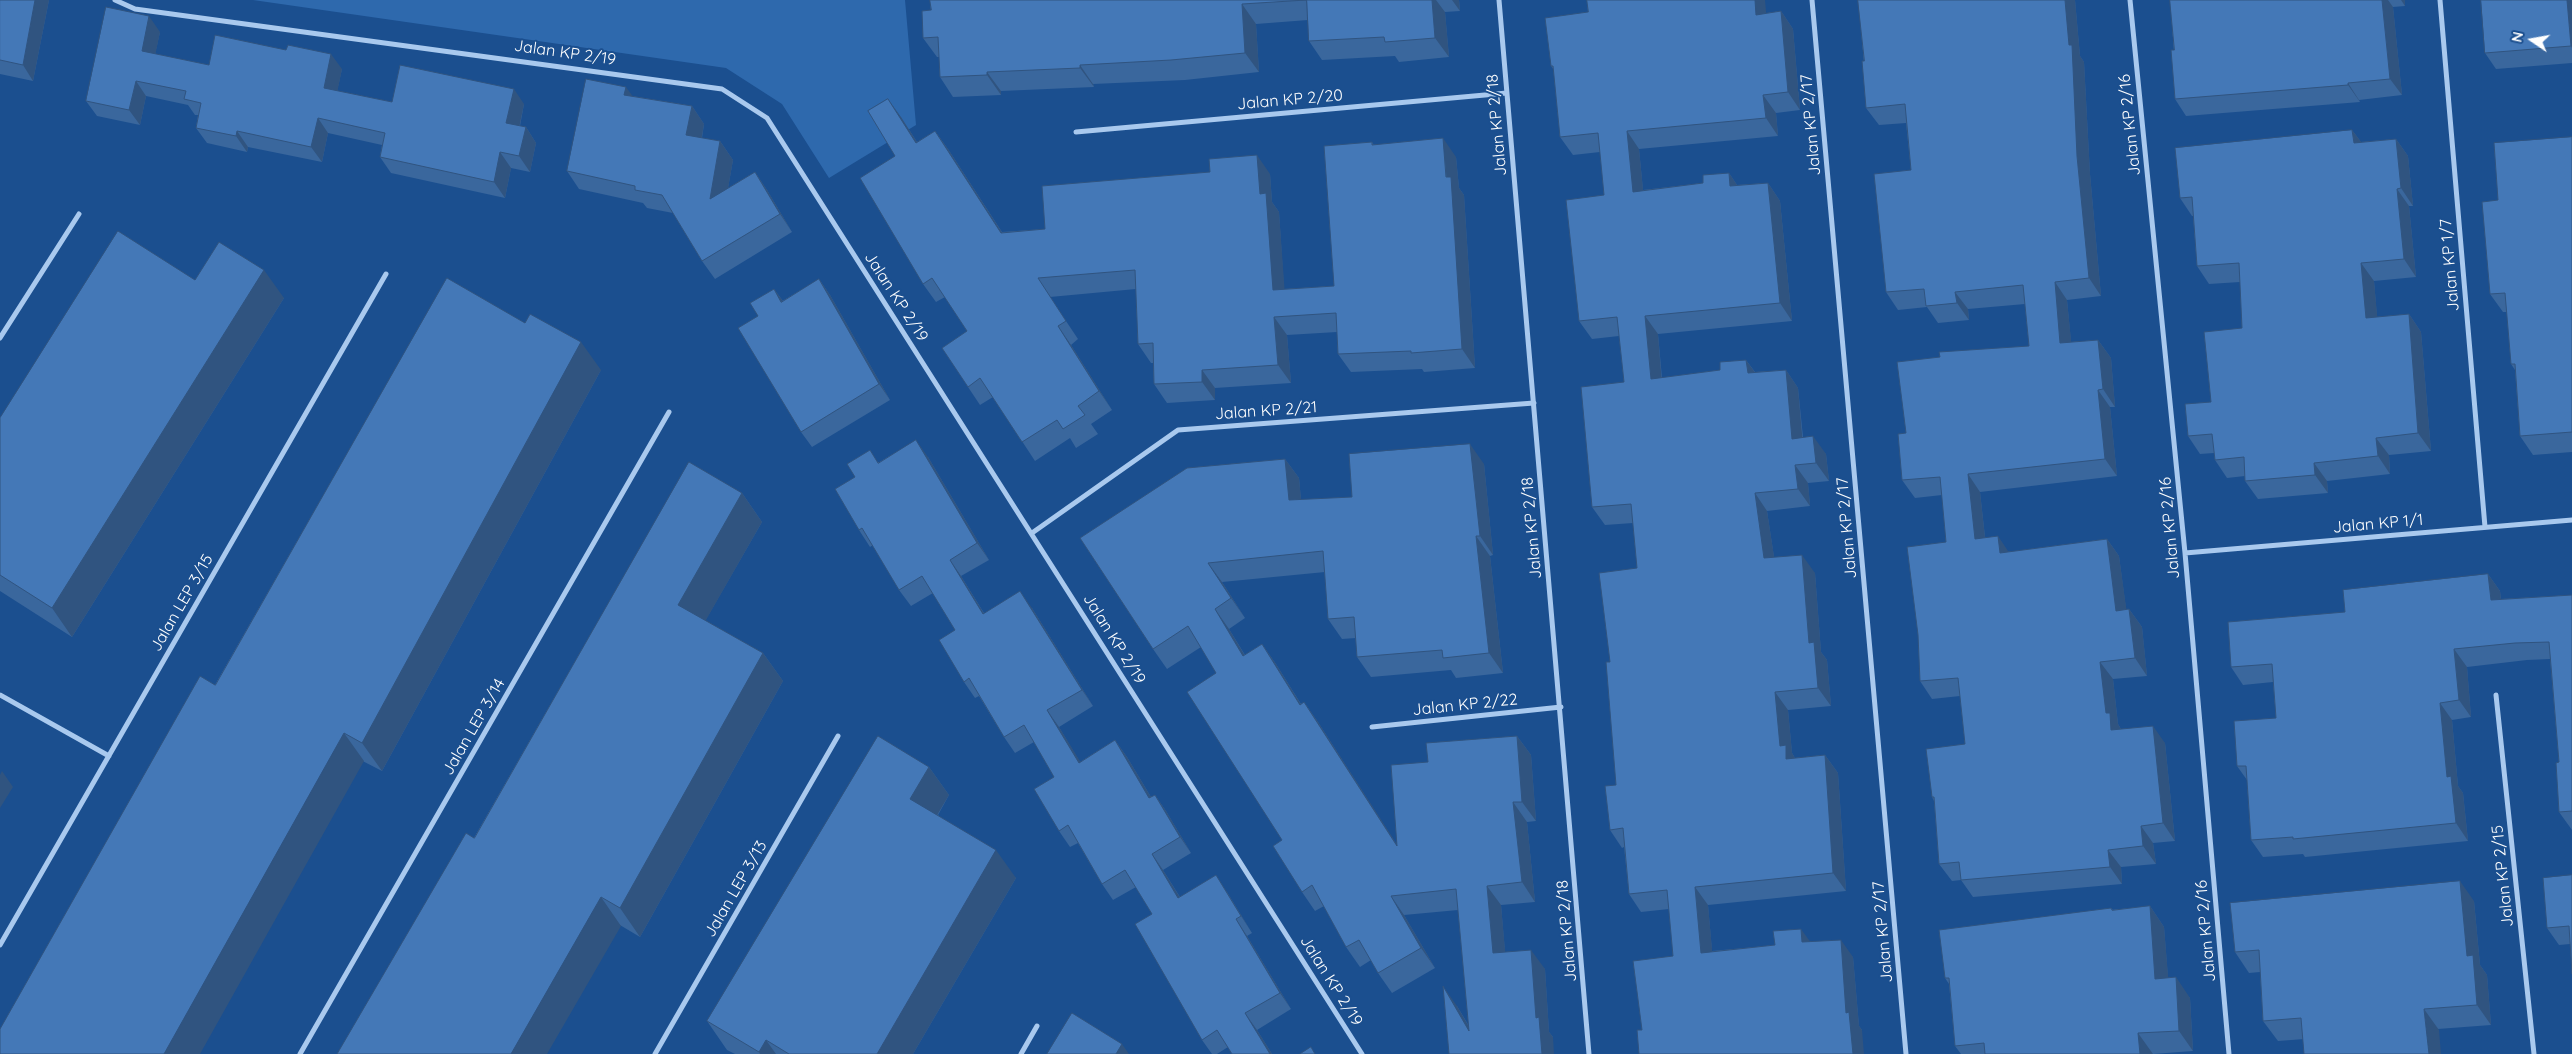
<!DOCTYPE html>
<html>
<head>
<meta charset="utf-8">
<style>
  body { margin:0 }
  #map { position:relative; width:2572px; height:1054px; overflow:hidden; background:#1b4f8f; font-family:Quicksand,sans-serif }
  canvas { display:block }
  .north { position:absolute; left:2507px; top:15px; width:50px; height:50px; -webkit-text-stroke:4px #1b4f8f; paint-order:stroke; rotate:282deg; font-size:14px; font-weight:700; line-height:20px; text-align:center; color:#fff }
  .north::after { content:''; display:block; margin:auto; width:18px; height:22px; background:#fff; clip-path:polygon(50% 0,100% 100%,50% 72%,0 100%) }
</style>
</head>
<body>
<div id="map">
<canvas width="2572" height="1054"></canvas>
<div class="north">N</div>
</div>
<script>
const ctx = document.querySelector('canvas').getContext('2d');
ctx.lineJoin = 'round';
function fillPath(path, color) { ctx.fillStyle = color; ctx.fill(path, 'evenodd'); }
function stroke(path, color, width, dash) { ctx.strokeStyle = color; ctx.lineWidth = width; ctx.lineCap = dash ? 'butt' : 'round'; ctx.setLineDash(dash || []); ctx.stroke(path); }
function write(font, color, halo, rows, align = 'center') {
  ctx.font = font + ' Quicksand,sans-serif'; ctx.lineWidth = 4; ctx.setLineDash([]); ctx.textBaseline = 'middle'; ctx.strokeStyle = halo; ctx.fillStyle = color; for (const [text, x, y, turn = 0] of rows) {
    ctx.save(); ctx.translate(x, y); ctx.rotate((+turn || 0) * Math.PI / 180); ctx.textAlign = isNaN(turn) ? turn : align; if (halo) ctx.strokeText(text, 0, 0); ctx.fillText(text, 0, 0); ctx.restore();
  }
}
fillPath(new Path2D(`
  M253,0h652l11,125 -87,53 -47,-74 -56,-36z`), '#2e69ad');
stroke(new Path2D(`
  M115,0l20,9 587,80 45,29 595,936
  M1499,0l90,1054
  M1812,0l94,1054
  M2130,0l55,553 44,501
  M2440,0l45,527
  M1076,132l431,-39
  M0,338l79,-124
  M1032,533l146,-103 356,-27
  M2185,553l387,-33
  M0,695l109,61
  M2496,695l38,359
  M1372,727l189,-20
  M0,945l386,-671
  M300,1054l369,-642
  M655,1054l183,-318
  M1021,1054l16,-28`), '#a9c9ee', 5);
fillPath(new Path2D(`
  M0,0h49l-16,81 -33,-7z
  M930,0h529l1,11 -15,1 4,45 -50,5 -4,-6 -73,4 -13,-19 -1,-21 -52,4 3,48 -74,8 -92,4 1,3 -93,4v4l-48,2 -13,-20 -1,-20h-2l-14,-19 8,-28z
  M1858,0h217l5,56 4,6 6,112 11,122 -34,4 4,42 27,-2 13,18 4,49h-5l7,69 -137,16 5,45 24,15 98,-13 12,17 7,53h3l13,18 5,49 -34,3 5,45 3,5 44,14 10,98 -22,2 3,21 -35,3 1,17 -149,13 -12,-17 -9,1 -13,-17 -5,-63 -2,-4 33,-53 -5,-48 -28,3 -12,-18 26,-139 -4,-47 -27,3 -13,-18 4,-47 123,-87 -4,-42 -57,5 1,11 -31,3 -11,-16 -29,3 -12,-18 25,-122 -5,-47 -27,2 -13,-17 -2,-47z
  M2170,0h235v6l-12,1 9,88 -43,5 1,2 -174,14 -11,-17 -1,-49z
  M2572,0v63l-76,6 -11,-16z
  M1781,11l12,18 7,81 -24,3 2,23 -139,13 4,41 60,-7 26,-10 8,12 31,-2 12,18 12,120 -134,13 4,44 58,-8 26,-10 9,12 31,-2 12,18 5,49 23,17 3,27 -21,2 2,23 -43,5 7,46 41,16 6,79 6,8 4,46 -43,4 4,43 3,5 30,-3 13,18 8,118 -138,14 4,46 98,-9 43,15 6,69 3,4h-220l31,-74 -4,-47 -28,3 -12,-18 -5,-47 -2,1 -12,-18 6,-45 -6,-123 27,-94 -4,-45 -28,2 -13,-18 32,-125 -5,-46 -27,3 -13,-18 25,-126 -4,-43 -27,3 -13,-18 -6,-67 -3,-4 37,-54 179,1z
  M160,32l-5,22 54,11 133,4 -5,22 55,11 132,2 -4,22 6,1 10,16 -6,29 -19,-4 -6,30 -114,-25 -11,-16 2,-12 -54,-12 -6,29 -74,-15 -1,5 -40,-9 -11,-15 2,-13h-3l-7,-10 -42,-9 -6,29 -43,-9 -11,-15z
  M632,96l60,10 12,18 -2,14 18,3 13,19 -5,28 27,-16 12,18 25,42 -77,47 -13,-18 -29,-48 -26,-5 -4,-5 -64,-14 -12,-18z
  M901,117l16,25 18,-11 13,18 54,83 43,-3 225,-55 2,28 7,10 5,77 50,-3 38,-144 2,3 82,12 3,31 5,7 11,173 -51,4 -2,-3 -71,3 -13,-18 -1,-22 -50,3 4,48 -76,5v12l-48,3 -13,-19 -1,-21h-2l-13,-19 -2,-55 -86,8 28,42 -7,6 41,65 -21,14 7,10 -22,14 -6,-10 -35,23 -42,-64 -13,8 -12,-18 -1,-56 -22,-34 -9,5 -13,-18 -28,-128z
  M2352,130l9,12 35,-3 12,17 5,50h-4l7,71 -42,4 3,36 32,-3 12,18 10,119 -42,4 1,19 -63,7 1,12 -70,6 -13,-18v-5l-18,2 -12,-18 -1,-7 -14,1 -12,-18 23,-34 31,-74 -2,-46 -31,2 -12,-18 -4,-50h-1l-12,-18z
  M2572,137v315l-39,3 -13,-19 -5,-66 -4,-6 -4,-52h-4l-13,-18z
  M819,279l11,16 60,105 -78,47 -11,-15 -43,-116 16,-27 9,12z
  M195,280l89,18 -212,339 -72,-46v-173z
  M601,370l-219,401 -167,-86z
  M928,457l61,103 -28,16 23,37 48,-5 61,98 -34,21 21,35 35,-22 12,17 24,40 4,-2 11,16 25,42 -28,17 17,27 47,-5 25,41 -5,3 44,73 -34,21 15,24h-40l-4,-7 -11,7h-5l-10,-14 -50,-126 -16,-27 -23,13 -11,-16 -24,-41 -8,4 -11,-16 -5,-54 -20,-35 -19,11 -11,-16 -25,-41 -4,2 -11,-16 -9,-52 -22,-37 -22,13 -12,-16 -26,-45 -3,2 -11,-17 -4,-53 24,-15z
  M1285,459l14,19 2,22 51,-3 132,-33 9,91 -3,1 13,117 -47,5 -5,-8 -80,7 -14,-20 -1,-19 -14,1 -14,-20 -3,-47 -103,10 23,36 -16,11 16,26 17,-11 14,20 25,40 3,-2 14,20 79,123 31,-83 89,-26 14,19 5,66 -9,1 8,80 -34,3 4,47 40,17 4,63 4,5 -104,17 8,-48 12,20 -11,-116 -54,5 31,53 -43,25 -14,-20 -7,-13 -11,7 -14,-20 -22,-41 -9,5 -13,-19 -86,-219 -15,-26 -34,22 -14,-20 -73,-111z
  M742,493l20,29 -57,99 58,32 20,28 -143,256 -166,-99z
  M2488,574l12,17 1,8 71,-4v235l-13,-18v-50l-9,-103 -23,1 -60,7 4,50 -19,3 6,66 5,7 5,48 -163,16 -2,-3 -40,3 -12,-17 -4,-60 -10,-14 39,-48 -3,-36 -30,3 -12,-18 114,-55z
  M929,767l20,28 -11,20 78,63 -103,176h-178l-8,-4 -20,-29z
  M2572,875l-2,69 -11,1 -12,-17z
  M2474,901l6,64 7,10 4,50 -213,16 -15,-20 -3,-49 -11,1 -14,-21z
  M2150,906l14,21 4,51 22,20 3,53 -40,3h-192l-6,-8 -6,-62 -4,-6 166,-70 2,2z`), '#3a679d');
fillPath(new Path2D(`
  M35,0h14l-16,81 -10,-16z
  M1432,0h4l9,12 4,45 -14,-19z
  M1452,0h7l1,11z
  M1755,0h10l3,33 -12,-18z
  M2065,0h10l5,56 4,6 6,112 11,122 -12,-18 -12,-122z
  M2382,0h6l5,7 9,88 -12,-16z
  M2401,0h4v6z
  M2567,0h5v48l-1,-2z
  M1242,4l14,20 3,48 -14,-19z
  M1781,11l12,18 7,81 -12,-18z
  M149,16l11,16 -7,34 -11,-15z
  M331,54l11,15 -7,34 -11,-15z
  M1080,65l13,19 1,3 -14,-19z
  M987,72l14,19v4l-14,-20z
  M136,81l10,15 -6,29 -11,-15z
  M2348,83l11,17 1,2 -12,-17z
  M626,87l13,18 -15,-10z
  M514,89l10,15 -7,34 -11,-15z
  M1763,95l13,18 2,23 -12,-18z
  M888,99l13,18 28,44 -13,-18z
  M692,106l12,18 -5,29 -13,-18z
  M318,118l10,15 -6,29 -11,-15z
  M526,127l10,16 -6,29 -11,-16z
  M2352,130l13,17 -11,-4z
  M237,131l11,16 -1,5 -11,-16z
  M935,131l13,18 66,102 -13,-18z
  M1627,131l12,18 6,61 -12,-18z
  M1443,138l13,19 3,31 5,7 11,173 -13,-19z
  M2396,139l12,17 5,50 -12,-18z
  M720,141l13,19 -10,57 -13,-18z
  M500,152l11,16 -6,30 -11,-16z
  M1257,155l13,19 2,28 7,10 7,97 -13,-19 -13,-96z
  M755,172l12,18 25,42 -12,-18z
  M1729,173l12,18 -11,-5z
  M1768,183l12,18 12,120 -12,-18z
  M2397,189l12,17 7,71 -12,-18z
  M2361,263l13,18 5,55 -13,-18z
  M264,270l20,28 -212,339 -20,-29z
  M819,279l11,16 60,105 -11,-16z
  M2055,282l12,18 6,60 -13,-17z
  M774,289l11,15 -4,-2z
  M1955,292l13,17 1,11 -12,-17z
  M2409,314l12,18 10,119 -13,-18z
  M1645,316l13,18 5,63 -12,-18z
  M1274,317l13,18 4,48 -13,-18z
  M1058,326l13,19 41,65 -13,-19z
  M2098,340l13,18 4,49 -12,-18z
  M581,342l20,28 -219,401 -20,-28z
  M1746,360l13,18 -11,-5z
  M1202,370l13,18v12l-13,-18z
  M1786,370l12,18 6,69 -12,-18z
  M2098,390l12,17 7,69 -12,-17z
  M1813,436l13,18 3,27 -13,-18z
  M2376,438l13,17 1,19 -12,-18z
  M916,440l12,17 61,103 -12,-17z
  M1470,444l14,20 9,91 -13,-19z
  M1285,459l14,19 4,42 -14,-20z
  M2314,463l13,18 1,12 -13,-18z
  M1795,465l13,18 2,23 -12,-17z
  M1968,474l12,18 7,64 -12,-17z
  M742,493l20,29 -64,112 -20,-29z
  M1755,493l12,18 10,65 -13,-18z
  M1476,536l14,20 13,117 -14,-20z
  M1998,536l12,18 -10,-1z
  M2107,539l12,17 10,72 -13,-17z
  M1802,555l13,18 6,79 6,8 4,46 -13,-18 -9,-45z
  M950,560l11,16 33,54 -11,-16z
  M1208,563l14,19 23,36 -14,-20z
  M2488,574l12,17 3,26 -12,-17z
  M1020,591l12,17 61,98 -11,-16z
  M1215,609l14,20 28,47 -14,-20z
  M2129,609l13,18 5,49 -12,-18z
  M1262,644l14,20 37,60 -13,-19z
  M2454,649l13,18 4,50 -12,-17z
  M763,653l20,28 -143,256 -20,-29z
  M2100,662l13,17 5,45 4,7 -11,-1 -5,-17z
  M1775,692l13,18 4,43 6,10 -12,-4 -6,-13z
  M1304,702l14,20 93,144 -14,-20z
  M2440,703l12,17 6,66 5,7 5,48 -12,-18 -9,-46z
  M1047,710l12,17 32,52 -12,-16z
  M2153,726l12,17 10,98 -12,-18z
  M344,733l20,28 -164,293h-36z
  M1517,736l14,19 5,66 -14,-19z
  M1115,740l12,17 34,57 -12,-16z
  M1825,755l13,18 8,118 -13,-18z
  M929,767l20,28 -19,32 -20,-28z
  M2,771l11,16 -13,21v-33z
  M1155,795l11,16 25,42 -11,-16z
  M1513,802l14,20 8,80 -13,-20z
  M2141,826l12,17 3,21 -13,-18z
  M996,850l20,28 -103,176h-36z
  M2108,850l13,17 1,17 -12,-17z
  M1152,854l11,16 27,44 -12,-16z
  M1216,875l11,17 25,41 -11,-17z
  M2460,881l14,20 6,64 7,10 4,50 -14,-20 -10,-49z
  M1487,886l14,19 6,67 -14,-19z
  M1695,887l13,18 6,66 -13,-18z
  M1391,896l13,19 31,53 -14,-20z
  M601,897l20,29 -74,128h-36z
  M2150,906l14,21 6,72 -15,-20z
  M1236,919l11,17 44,73 -11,-16z
  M1801,929l13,18 -12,-5z
  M1841,940l12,17 6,69 3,4 2,24h-11l-7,-41z
  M1531,950l14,19 4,63 4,5 1,17h-12l-6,-36z
  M2176,977l14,21 3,53 -14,-20z
  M1443,986l14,20 26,45 -14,-20z
  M2424,1009l15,21 2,24h-12z
  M1245,1013l12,17 15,24h-2z
  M2138,1033l15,21h-13z
  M766,1040l10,14h-16l-1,-2z
  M1122,1044l7,10h-13z`), '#305480');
const building = new Path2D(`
  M0,0h35l-12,65 -23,-5z
  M930,0h376l-64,4 3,49 -74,7 -91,5v3l-93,4v3l-47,2 -2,-40 -15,1 -1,-27 9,-1z
  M1307,0h125l3,38 -50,4 -1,-5 -75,4z
  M1587,0h168l1,15 25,-4 7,81 -25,3 3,23 -139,13 6,61 70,-9v-8l26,-2 1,13 38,-3 12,120 -135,13 6,63 69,-9v-8l26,-2 2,13 38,-3 6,69 21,-3 3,27 -21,2 3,24 -43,4 9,65 38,-3 7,88 5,-1 4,46 -43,4 5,54 6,-1v14l39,-4 8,118 -138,14 6,66 74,-8 -2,-14 28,-2 1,13 39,-2 5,73 3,-1 4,42h-214l-2,-24h5l-9,-69 40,-5 -6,-66 -38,4 -6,-66 -13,2 -5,-44 11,-1 -10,-123h4l-11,-89 38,-5 -6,-64 -39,3 -11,-120 43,-5 -7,-65 -38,4 -13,-121 38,-5 -6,-62 -38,4 -7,-71h-2l-6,-48 43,-6z
  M1858,0h207l4,45h3l5,111 12,122 -34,4 5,61 38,-3 5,49 -5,1 7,69 -137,15 7,65 23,-3 2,17 107,-14 9,72 13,-2 6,49 -35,4 6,51h4l1,17 42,-4 10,97 -22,3 2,20 -35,4 2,17 -149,13 -2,-18 -20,2 -5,-67h-2l-6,-48 39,-5 -7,-66 -38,3 -2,-46 -11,-88 39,-5 -6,-65 -38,3 -4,-46 8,-1 -9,-71 43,-5 -1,-5 90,-6 -6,-61 -68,7 2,11 -31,3 -2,-17 -38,3 -12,-118 37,-4 -6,-66 -39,4 -4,-47h2z
  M2170,0h212l8,79 -42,4v2l-173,14 -4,-49h3z
  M2481,0h86l4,46 -86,7z
  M106,7l43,9 -7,35 67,14 6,-30 71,15 2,-5 43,9 -7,34 68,14 8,-37 114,24 -8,34 20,4 -7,29 -19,-4 -6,30 -114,-25 5,-24 -67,-15 -7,29 -74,-16 -1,5 -40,-8 5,-25 -17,-4 2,-8 -50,-10 -7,29 -43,-9z
  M586,79l40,8 -2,8 68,11 -6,29 34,6 -10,58 45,-27 25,42 -78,47 -40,-66 -27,-5v-4l-68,-15z
  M888,99l28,44 19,-12 66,102 44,-4 -3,-43 168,-14 -1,-13 48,-4 3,39 6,-1 7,97 61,-4 -10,-140 48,-4v3l71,-7 3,39h5l11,172 -51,4v-2l-73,3 -2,-41 -62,4 4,48 -76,5v12l-48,2 -1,-41 -15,1 -3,-74 -97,8 28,43 -8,5 41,65 -21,15 7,9 -22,14 -6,-9 -35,22 -42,-64 -12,9 -26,-39 25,-17 -35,-53 -9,6 -63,-106 35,-22 -27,-45z
  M2352,130l2,13 42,-4 5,49 -4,1 7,70 -43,4 5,55 43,-4 9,119 -42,5 2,18 -64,7 1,12 -70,6 -1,-24 -29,3 -3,-26 -24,2 -3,-32 26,-2 -7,-70 38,-4 -3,-65 -42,3 -5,-69 -12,1 -5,-50z
  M2572,137v295l-52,4 -5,-72h-4l-6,-71 -15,1 -8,-92 16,-2 -4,-57z
  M118,231l77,49 24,-38 45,28 -212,338 -52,-33v-157z
  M447,278l78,45 5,-9 51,28 -219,401 -18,-10 -180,321h-164v-25l200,-353 15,9z
  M819,279l60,105 -78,48 -63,-104 20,-12 -8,-13 24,-14 7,13z
  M916,440l61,103 -27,17 33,54 37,-23 62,99 -35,20 32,53 36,-23 34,58 6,-3 25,42 -28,17 26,44 38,-23 25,41 -5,3 44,74 -35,20 25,41h-38l-15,-24 -15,10 -67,-116 17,-10 -27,-44 -23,14 -34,-59 -9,6 -25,-42 20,-12 -30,-52 -20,12 -35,-59 -5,4 -25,-42 16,-10 -33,-54 -23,14 -37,-62 -3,2 -24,-41 20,-12 -8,-13 23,-14 8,13z
  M1470,444l10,92h-4l13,117 -46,5 -1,-8 -85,7 -3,-40 -26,2 -5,-68 -115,12 23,35 -16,11 28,47 19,-12 38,61 4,-3 93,144 -6,-81 37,-3 -2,-19 91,-7 5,66h-9l9,80 -35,4 6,67 38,-3 5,68 3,-1 3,37h-93l-6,-68 26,45 -13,-142 -65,7 30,52 -43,25 -19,-33 -13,7 -34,-62 -10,7 -29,-46 9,-6 -95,-148 29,-19 -28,-47 -35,23 -73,-111 107,-70 98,-9 4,41 63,-3 -3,-43z
  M689,462l53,31 -64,112 85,48 -143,255 -19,-11 -90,157h-174l129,-221 8,5z
  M2488,574l3,26 81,-5v216l-13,1 -3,-49 3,-1 -10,-120 -34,1 -61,6 5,51 -19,3 7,74 4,-1 5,47 -163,16v-2l-42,3 -5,-74h-9l-3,-45 42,-3 -4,-54 -41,3 -3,-45 117,-10 -2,-22z
  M878,736l51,31 -19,32 86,51 -119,204h-88l-23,-14 -7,12 -52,-31z
  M2572,875v99l-3,-48 -22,2 -4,-50z
  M2460,881l7,75 6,-1 4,50 -53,4 5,45h-125l-3,-36 -38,3 -4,-71 -24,2 -5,-49z
  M2150,906l5,73 21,-2 3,54 -41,2 2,21h-155l-1,-11 -29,3 -6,-68h-4l-6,-48 172,-22 1,2z
  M1072,1013l50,31 -6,10h-69z
  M1311,1047l4,7h-15z`);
fillPath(building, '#4478b7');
stroke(building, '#305480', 1);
write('16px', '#fff', '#1b4f8f', [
  ["Jalan KP 2/19",565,53,8],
  ["Jalan KP 2/20",1290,100,-5],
  ["Jalan KP 2/18",1497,125,-95],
  ["Jalan KP 2/17",1811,125,-95],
  ["Jalan KP 2/16",2130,125,-96],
  ["Jalan KP 1/7",2450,265,-95],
  ["Jalan KP 2/19",896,297,57],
  ["Jalan KP 2/21",1266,411,-4],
  ["Jalan KP 1/1",2378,524,-5],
  ["Jalan KP 2/18",1532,528,-95],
  ["Jalan KP 2/17",1847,528,-95],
  ["Jalan KP 2/16",2170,528,-95],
  ["Jalan LEP 3/15",182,603,-60],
  ["Jalan KP 2/19",1114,639,58],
  ["Jalan KP 2/22",1465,705,-6],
  ["Jalan LEP 3/14",474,727,-60],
  ["Jalan KP 2/15",2503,876,-96],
  ["Jalan LEP 3/13",736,889,-60],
  ["Jalan KP 2/18",1567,931,-95],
  ["Jalan KP 2/16",2206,931,-95],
  ["Jalan KP 2/17",1883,932,-95],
  ["Jalan KP 2/19",1331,981,58]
]);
</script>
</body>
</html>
